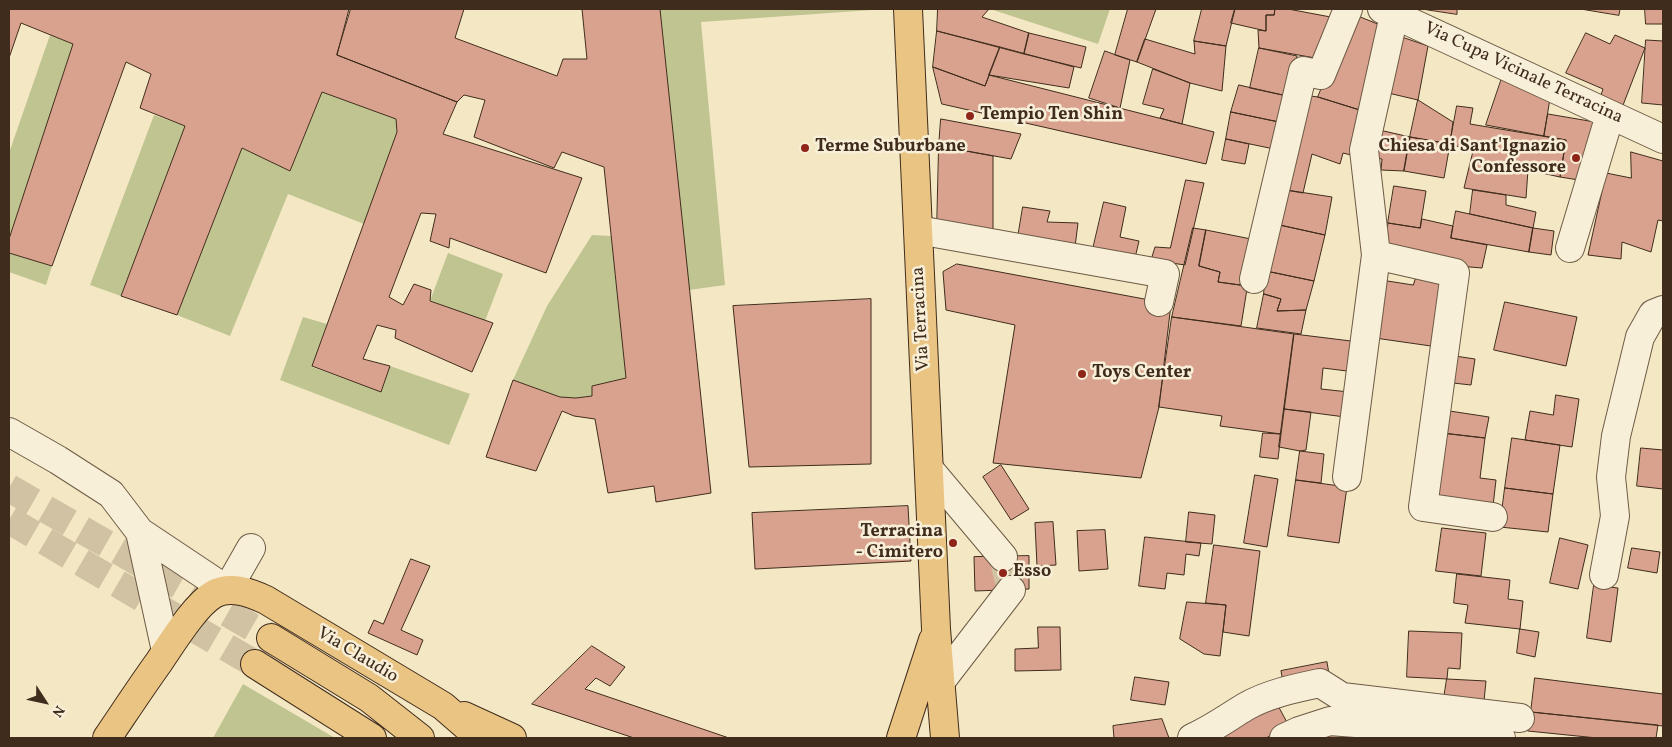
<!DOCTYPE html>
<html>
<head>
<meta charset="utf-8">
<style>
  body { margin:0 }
  #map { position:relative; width:1672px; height:747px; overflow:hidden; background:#f4e7c3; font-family:Vollkorn,serif }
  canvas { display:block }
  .frame { position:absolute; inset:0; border:10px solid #402c1c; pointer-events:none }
  .north { position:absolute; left:20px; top:677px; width:50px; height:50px; -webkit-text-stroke:4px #f8efd8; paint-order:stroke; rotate:125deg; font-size:14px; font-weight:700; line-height:20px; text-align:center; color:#402c1c }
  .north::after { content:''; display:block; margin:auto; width:18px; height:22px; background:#402c1c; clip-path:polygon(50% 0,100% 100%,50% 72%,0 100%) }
</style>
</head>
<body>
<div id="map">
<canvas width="1672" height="747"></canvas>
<div class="frame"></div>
<div class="north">N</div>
</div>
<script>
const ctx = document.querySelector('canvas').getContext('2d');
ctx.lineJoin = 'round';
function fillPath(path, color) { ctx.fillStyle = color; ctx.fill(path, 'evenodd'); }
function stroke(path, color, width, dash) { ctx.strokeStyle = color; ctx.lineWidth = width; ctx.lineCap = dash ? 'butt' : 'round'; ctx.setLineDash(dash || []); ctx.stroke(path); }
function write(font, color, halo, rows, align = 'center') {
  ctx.font = font + ' Vollkorn,serif'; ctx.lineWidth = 5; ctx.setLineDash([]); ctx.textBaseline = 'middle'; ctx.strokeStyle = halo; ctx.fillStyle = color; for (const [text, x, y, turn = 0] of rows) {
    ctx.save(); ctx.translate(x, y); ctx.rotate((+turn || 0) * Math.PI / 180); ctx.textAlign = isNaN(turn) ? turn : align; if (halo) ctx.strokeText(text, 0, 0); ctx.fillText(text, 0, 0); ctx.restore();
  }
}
fillPath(new Path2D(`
  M660,9h226l-185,13 24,263 -36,5z
  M990,9h120l-12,35z
  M50,35l23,9 -64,195v-86z
  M322,92l74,27 1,13 -33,92 -76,-30 -58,142 -53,-21 65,-167 48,23z
  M154,115l31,11 -64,170 -31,-11z
  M592,235l19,1 15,142 -34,8v10l-16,2 -16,-1 -47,-17 34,-74z
  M9,253l43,13 -6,19 -37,-13z
  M448,253l55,21 -18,47 -55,-20z
  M303,317l24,7 -15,43 69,25 9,-26 80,28 -21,51 -169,-65z
  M243,684l92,54h-122z`), '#bfc491');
const building = new Path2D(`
  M9,9h340l-12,46 120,47 -14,32 139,44 -36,95 -96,-35 -1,10 -19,-7 6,-27 -15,-1 -32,84 14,8 11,-21 17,6 -1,11 63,22 -21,49 -77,-34 1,-8 -19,-5 -14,34 27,7 -9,26 -69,-26 85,-234 -1,-13 -74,-27 -32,79 -48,-23 -65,167 -56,-19 64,-170 -45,-18 11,-34 -25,-12 -74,204 -43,-13v-14l64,-195 -52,-21 -12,35z
  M351,9h113l-9,29 102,38 6,-17h24l-5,-50h78l51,484 -55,9 -2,-16 -46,7 -13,-74 -21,-3 -12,-5 -26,60 -50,-14 27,-77 47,17 16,1 16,-2v-10l34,-8 -22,-211 -42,-15 -8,16 -80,-31 11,-37 -21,-5 -7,7 -120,-47z
  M938,9h51l-7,8 47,16 -5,21 -87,-23z
  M1128,9h28l-19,53 -22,-7z
  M1202,9h33l-9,37 -32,-5z
  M1235,9h40l-1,6h-8v16l-35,-8z
  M1275,9h13l48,9 -15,41 -62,-11 -1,-18 8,1v-16h8z
  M1422,9h35v5z
  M1581,9h39l-1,6z
  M1645,9h18v15h-17z
  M1353,14l32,13 -22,84 -45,-14z
  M937,31l63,16 -15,39 -52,-19z
  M1029,33l57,14 -5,21 -57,-14z
  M1586,33l24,11 5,-9 30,13 -25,65 -20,-15 3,-9 -37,-16z
  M1396,35l32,11 -10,54 -34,-8z
  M1145,39l50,15 -1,-13 32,5 -4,45 -32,-8 -53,-21z
  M1646,40l17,1v64l-21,-2z
  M1000,47l74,20 -5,21 -80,-13z
  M1259,48l38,8 -10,40 -37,-8z
  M1105,51l25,9 -10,48 -31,-10z
  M933,67l52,19 4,-11 225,57 -8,32 -264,-60z
  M1153,69l37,14 -8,41 -22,-6 4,-9 -21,-5z
  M1503,75l47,23 -6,38 -58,-11z
  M1239,85l48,11 -8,26 -48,-10z
  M1303,95l15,2 45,14 -8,45 -12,-3 -3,11 -28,-10 -9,39 -23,-4z
  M1418,100l35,22 -3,22 -40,-7z
  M1457,106l16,2 -3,16 96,16 -6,37 -32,-7 -2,28 -62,-10 9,-37 -23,-7z
  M1231,112l48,10 -5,27 -48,-10z
  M1548,114l47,8 -10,59 -25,-4 6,-37 -22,-4z
  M941,119l80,15 -10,25 -72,-13z
  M1375,129l35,8 -6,34 -23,-1 1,-11 -12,-2z
  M1410,137l40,7 -6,34 -40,-7z
  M1226,139l23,5 -4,20 -23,-4z
  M939,146l54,10v73h-56z
  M1631,152l32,9v60l-5,-1 -7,32 -29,-10 -1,17 -33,-4 18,-82 25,5z
  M1186,180l18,3 -19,82 -34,-5 4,-13 15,1z
  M1394,186l32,5 -6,37 -32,-5z
  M1280,189l52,8 -7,38 -50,-11z
  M1473,190l33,5v10l30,7 -3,16 -63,-14z
  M1104,202l22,5 -6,30 19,4 -4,17 -42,-9z
  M1023,207l27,4 -3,11 31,1 -3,24 -57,-10z
  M1456,211l77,17 -4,24 -78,-14z
  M1422,219l31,7 -2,12 36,7 -5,23 -48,-4 -50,-13 4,-28 32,5z
  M1275,224l50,11 -11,46 -48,-10z
  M1193,228l13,2 -7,36 21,6 -2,10 22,3 7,4 -6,37 -69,-9z
  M1533,228l21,3 -3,24 -22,-3z
  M1206,230l45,9 -11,46 -22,-3 2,-10 -21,-6z
  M957,264l214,40 -12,103 -18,71 -148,-15 22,-138 -69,-15 -3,-38z
  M1266,271l48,10 -8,29 -29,1 4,-12 -17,-5z
  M1418,271l24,6 6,12 -9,-1 -8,58 -56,-8 6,-58 32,5z
  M1264,294l17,5 -4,12 29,-1 -5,24 -44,-6z
  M871,299v165l-122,3 -16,-161z
  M1505,302l72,15 -11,49 -72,-16z
  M1172,317l122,17 -13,100 -61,-8 2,-10 -63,-9z
  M1294,334l65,8 -4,30 -32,-4 -2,21 28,3 -4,25 -61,-8z
  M1448,355l27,4 -4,26 -27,-3z
  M1556,395l23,4 -7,48 -47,-7 5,-29 23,4z
  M1284,409l27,3 -5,38 -6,1 -21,-4z
  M1443,410l46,7 -4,21 -43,-5z
  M1263,433l18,1 -3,25 -18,-2z
  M1442,433l43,5 -5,40 16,2 -3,26 -58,-6z
  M1512,438l48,7 -7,49 -48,-6z
  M1641,448l22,2v39l-26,-3z
  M1300,451l24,3 -3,29 -25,-3z
  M1001,465l28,44 -18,11 -28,-43z
  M1255,475l23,4 -11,68 -23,-4z
  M1296,480l51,7 -8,56 -51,-7z
  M1505,488l48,6 -5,38 -48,-5z
  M908,506l3,55 -156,8 -3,-56z
  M1189,512l26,3 -3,29 -26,-2z
  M1053,522l3,43 -19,1 -2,-43z
  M1442,528l44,5 -5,43 -45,-5z
  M1105,530l3,39 -29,2 -2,-40z
  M1145,537l56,6 -2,13 -13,-2 -2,21 -17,-2 -2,16 -26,-3z
  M1560,538l28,7 -10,44 -28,-6z
  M1214,545l46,6 -11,85 -26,-4 3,-27 -20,-2z
  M1632,548l28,4 -3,21 -29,-5z
  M1029,556v33l-54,2 -1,-34z
  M411,559l19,7 -29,64 22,10 -6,15 -49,-22 6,-13 9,4z
  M1457,574l53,6 -2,19 15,2 -3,28 -55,-6 3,-18 -14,-2z
  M1594,585l24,3 -7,54 -24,-4z
  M1187,602l39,3 -6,51 -16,-2 -24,-15z
  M1038,627h22l1,43 -46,1v-22l23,-1z
  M1520,629l19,3 -4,25 -18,-4z
  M1409,631l53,2 -2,36 -12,-1 -1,11 -40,-2z
  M592,646l33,21 -15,19 -14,-8 -11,11 144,49h-95l-102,-34z
  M1327,662l2,12 -46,8 -2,-11z
  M1135,677l34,5 -4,23 -34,-5z
  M1535,678l128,16v32l-132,-14z
  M1447,679l39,2 -2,20 -40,-3z
  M1276,702l13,24 -23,12h-51z
  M1531,712l127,13 -2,13h-59l-69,-7z
  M1162,719l7,19h-55l-1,-12z
  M1327,730l96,8h-116z`);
fillPath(building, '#d9a28e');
stroke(building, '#402c1c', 1);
stroke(new Path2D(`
  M1003,557l8,33`), '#d0c2a2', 28, [28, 14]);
stroke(new Path2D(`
  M9,488l262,150
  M9,520l246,144`), '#d0c2a2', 28, [28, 14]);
const minor = new Path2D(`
  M1382,9l281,130
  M1394,9v6l-30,135 12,105 79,18 -32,234 70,10
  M918,230l247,44 -6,28
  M1570,248l40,-133
  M1254,279l49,-208 18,4 27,-66
  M9,432l49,28 53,34 29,38 87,58 24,-42
  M929,469l74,88
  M1347,477l29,-222
  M140,532l26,119
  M1604,575l11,-59 -4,-39 5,-41 24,-99 13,-23 10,-4
  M941,681l70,-91
  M1192,738c20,-9 35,-20 53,-31 22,-13 51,-19 75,-24l22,14 178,21
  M1284,738l15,-7 31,-10 129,10 42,7`);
const major = new Path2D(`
  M908,9l28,620 9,109
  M271,638l98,60 51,40
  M255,664l117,74
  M464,716l48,22
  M107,738c17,-25 34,-51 52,-76 13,-19 36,-57 55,-68 17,-9 37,-1 52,6l177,106 37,32
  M901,738l32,-98`);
stroke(minor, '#6d5b46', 30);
stroke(major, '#402c1c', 30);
stroke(minor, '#f8efd8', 28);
stroke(major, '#eac482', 28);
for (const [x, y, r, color] of [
  [970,116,5,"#8f2418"],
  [805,148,5,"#8f2418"],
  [1576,158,5,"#8f2418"],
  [1082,374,5,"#8f2418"],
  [953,543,5,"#8f2418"],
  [1003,573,5,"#8f2418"]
]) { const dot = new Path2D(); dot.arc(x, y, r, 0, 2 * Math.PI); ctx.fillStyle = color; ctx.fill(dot); stroke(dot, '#f8efd8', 2); }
write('18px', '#402c1c', '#f8efd8', [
  ["Via Cupa Vicinale Terracina",1523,74,25],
  ["Via Terracina",922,319,-93],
  ["Via Claudio",357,656,31]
]);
write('bold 18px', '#402c1c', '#f8efd8', [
  ["Tempio Ten Shin",980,116],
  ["Terme Suburbane",815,148],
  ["Chiesa di Sant'Ignazio",1566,148,"right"],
  ["Confessore",1566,169,"right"],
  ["Toys Center",1092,374],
  ["Terracina",943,533,"right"],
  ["- Cimitero",943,554,"right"],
  ["Esso",1013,573]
], 'left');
</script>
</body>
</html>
